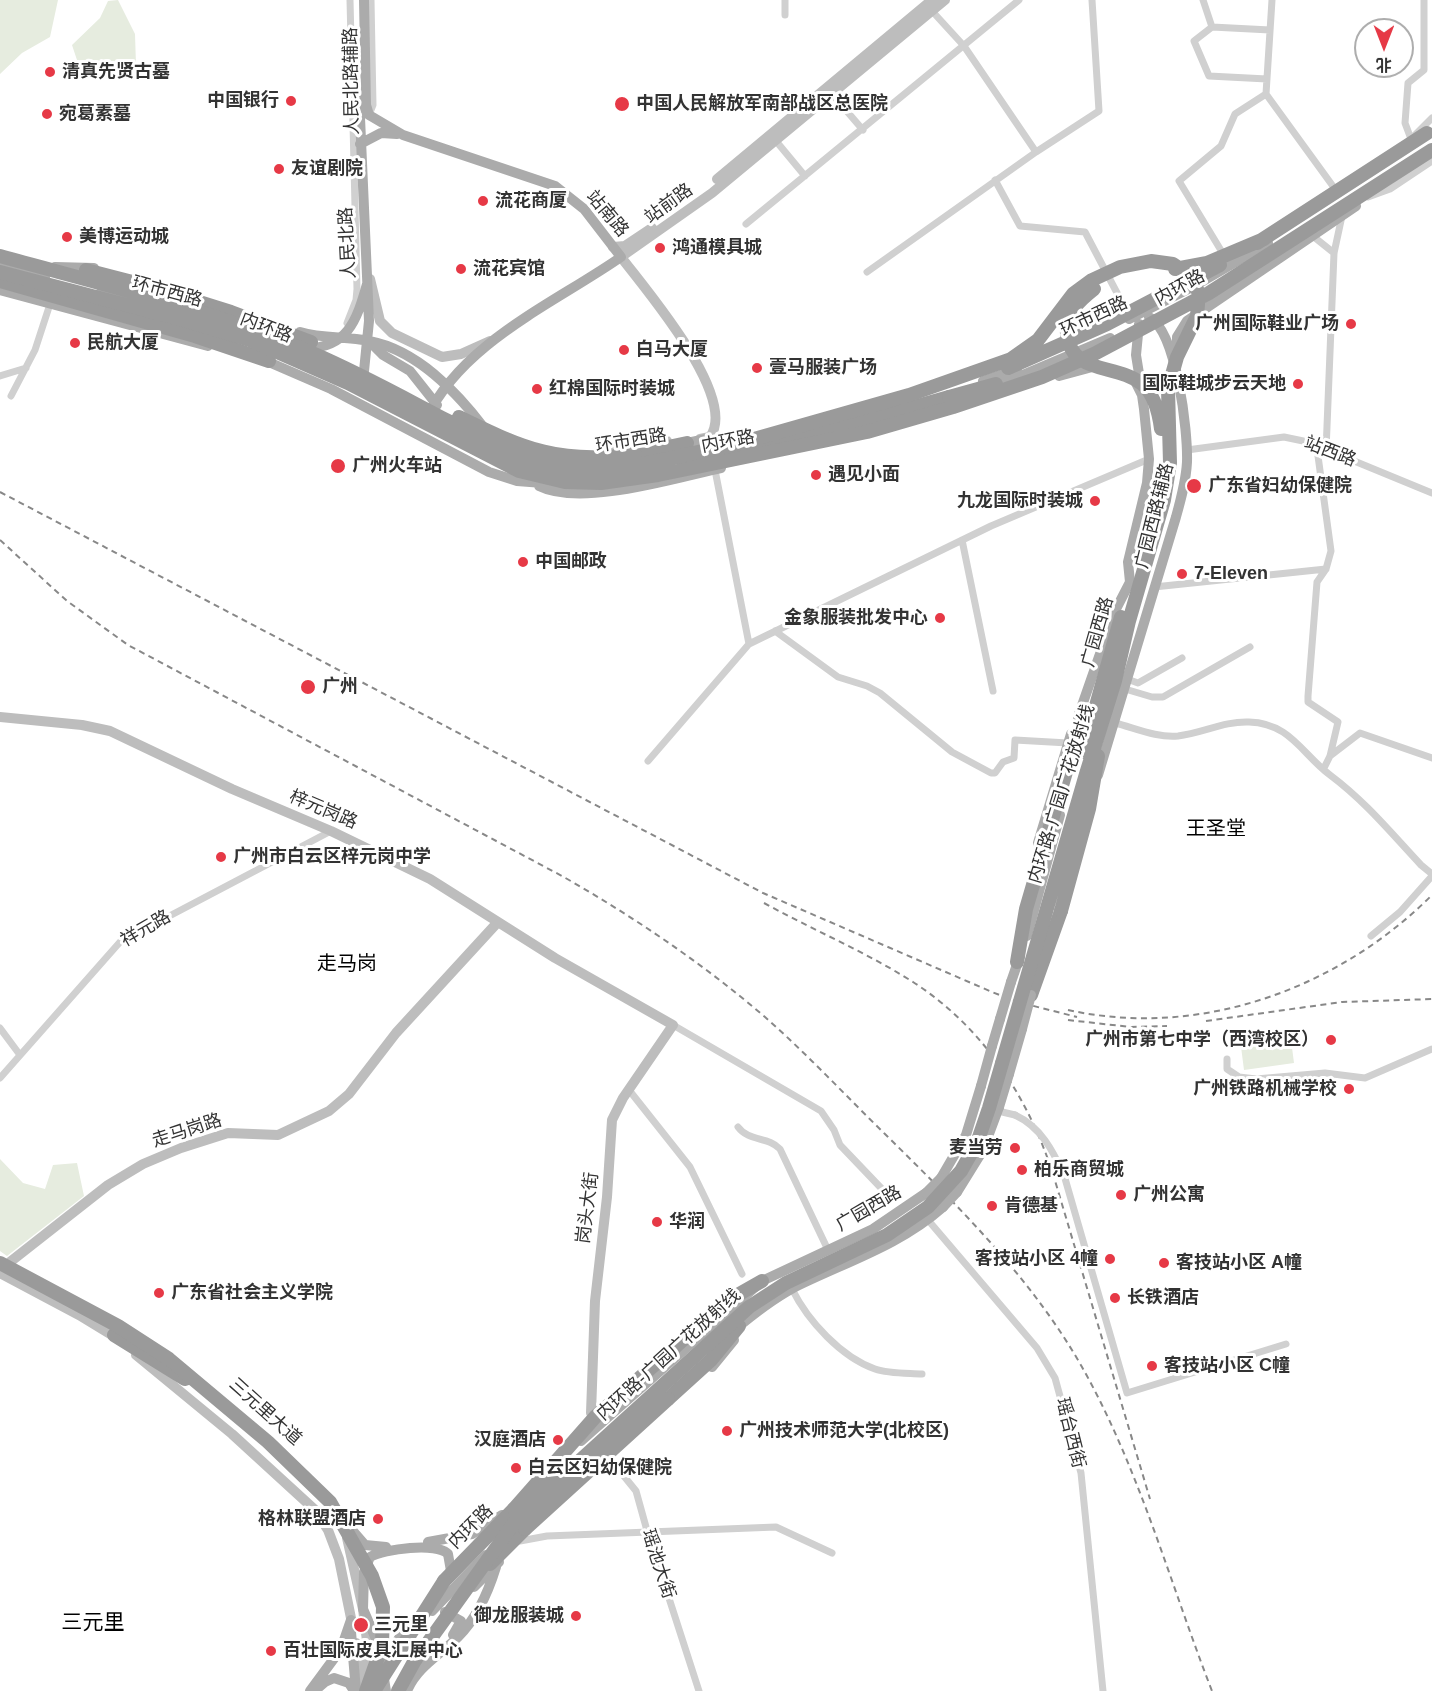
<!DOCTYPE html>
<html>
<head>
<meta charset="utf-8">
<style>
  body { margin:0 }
  #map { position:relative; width:1432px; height:1691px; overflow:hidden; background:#fff; font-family:Arial,"Noto Sans SC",sans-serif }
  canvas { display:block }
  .north { position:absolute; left:1354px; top:18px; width:60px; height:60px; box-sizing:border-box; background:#fff; border:2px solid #adadad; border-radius:50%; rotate:180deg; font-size:16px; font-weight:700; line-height:24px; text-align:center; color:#333 }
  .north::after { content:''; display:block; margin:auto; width:21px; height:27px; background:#e63946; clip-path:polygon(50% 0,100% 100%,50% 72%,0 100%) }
</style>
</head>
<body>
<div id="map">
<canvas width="1432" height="1691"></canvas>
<div class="north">北</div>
</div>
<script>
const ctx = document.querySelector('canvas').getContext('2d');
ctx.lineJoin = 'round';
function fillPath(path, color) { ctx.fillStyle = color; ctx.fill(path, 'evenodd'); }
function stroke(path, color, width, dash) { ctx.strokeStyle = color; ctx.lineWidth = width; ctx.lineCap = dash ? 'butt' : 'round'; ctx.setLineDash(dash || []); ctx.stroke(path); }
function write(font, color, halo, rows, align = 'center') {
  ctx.font = font + ' Arial,"Noto Sans SC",sans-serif'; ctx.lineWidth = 6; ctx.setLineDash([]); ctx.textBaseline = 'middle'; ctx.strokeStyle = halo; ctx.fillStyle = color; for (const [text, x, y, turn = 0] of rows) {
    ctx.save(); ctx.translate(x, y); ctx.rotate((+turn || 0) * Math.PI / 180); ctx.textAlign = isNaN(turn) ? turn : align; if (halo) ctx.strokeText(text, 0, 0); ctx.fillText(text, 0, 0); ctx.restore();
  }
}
fillPath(new Path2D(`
  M0,0h58l-8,37 -28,16 -22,21z
  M118,0l17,34 1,31 -56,4 -8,-24 28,-27 8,-17z
  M1290,1032l4,31 -50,7 -4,-31z
  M0,1159l23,24 22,6 8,-24 24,-2 7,33 -77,60 -7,-5z`), '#e6ecdf');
stroke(new Path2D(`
  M1203,0l9,27 58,3
  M1424,0v70l-16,13 -3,40 6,16 21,-21
  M785,15v-15
  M1212,27l-18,14 15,35 58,3
  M832,94l31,36
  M1266,94l69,95
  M369,115l4,-10 -2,-105
  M776,141l29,35
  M1036,152l63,-41 -7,-111
  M995,180l25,46 65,6 41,78
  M1366,194l2,3 22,-8 42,-28
  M746,224l273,-224
  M1314,237l20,16
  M1225,257l-46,-76 42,-35 14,-32 31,-20 6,-94
  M867,272l169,-120 -72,-106 -32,-35
  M347,323l9,-23 1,-11 -7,-289
  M0,376l26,-8
  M11,396l24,-46 15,-46
  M1187,450l97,-13 24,5 124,51
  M715,470l34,174
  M962,540l31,151
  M1154,587l172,-18
  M775,631l63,46 29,9 13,7 72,59 39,21h4l8,-11 11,-4 1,-18 53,3
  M1127,679l11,4 44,-25
  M1125,689l27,8h11l87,-50
  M1115,723c20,5 42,15 63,13 25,-3 46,-15 71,-14 41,1 53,32 81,53 36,27 61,58 91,90l11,9
  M1330,756l30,-23 72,25
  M648,761l101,-117 242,-118 158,-67
  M1324,768l6,-12 8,-34 -30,-20v-6l9,-114 9,-13 5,-18 -13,-95 8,-5 8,-198 8,-37
  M1371,936l29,-24 32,-36
  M673,1025l148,86 13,19 6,15 42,44
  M0,1028l20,27
  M1227,1059v10l12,8 17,2 69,-6 40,5 67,-29
  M0,1078l120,-136 211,-111
  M629,1090l61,77 52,107
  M998,1111l17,4
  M738,1127c11,15 30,9 42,22l48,101
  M1064,1175l63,218 159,-49
  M928,1220l109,128 18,30 26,95 22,218
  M792,1289c16,32 49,68 83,80 14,5 33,4 47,5
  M606,1454l30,37 10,36 53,164
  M520,1541l27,-5 229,-9 56,26`), '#d0d0d0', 7);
stroke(new Path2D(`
  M717,179l215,-179
  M613,247l12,-1 27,-18
  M370,279l10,42 12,12 50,24 19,-3 29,-13
  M700,439l10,-2c29,-40 -65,-148 -89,-180l91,-64 233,-193
  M614,451l53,-10
  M0,717l82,8 28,6 122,58 99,42 99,48 125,79 118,67 -50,73 -11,22 -5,77 -12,104 -4,112
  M10,1262l98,-77 35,-21 38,-16 47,-15 50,2 51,-24 20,-17 47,-61 101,-110
  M0,1273l79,42 41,25
  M136,1355l96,79 83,76 13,20 11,29 14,69
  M347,1538l16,71 8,64
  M356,1643l9,48`), '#bdbdbd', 10);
stroke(new Path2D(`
  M364,0l2,105 3,10 34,20 152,51 29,23 37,48c-66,46 -159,85 -195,162
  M359,95l10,226 -6,60
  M360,144l21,-11 16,1
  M0,264l45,13
  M55,267l39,1
  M0,290l208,56
  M101,292l55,13
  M1129,319l69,-35 70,-41
  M1139,324l-3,31 5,31
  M300,332c23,7 46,4 69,9 48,9 87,50 116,88
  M369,341l14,14 27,16 27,34
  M303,348c44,2 54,-28 64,-64
  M1177,356v-19l10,-16 169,-115
  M264,360l67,29 158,83 28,9 39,3
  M1059,376l37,-10
  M983,381l34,-12
  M1006,382l104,-44
  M687,443l19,-4 24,1
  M539,486c42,21 136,-8 182,-18
  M1078,717l37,-106 15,-29 -2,-20 19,-79 2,-24 -5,-50 -2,-14 -7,-14
  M1098,775l78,-258c5,-18 10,-36 11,-55 1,-30 -10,-130 -38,-145
  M1038,843l33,-109
  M1027,936l33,-121
  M1011,982l9,-26
  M992,1046l8,-27
  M1009,1074l13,-45
  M941,1178l25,-43 15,-49
  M957,1192l26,-42 16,-43
  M733,1331c19,-16 38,-31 60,-43 52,-26 106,-42 150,-81
  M712,1367l22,-27
  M581,1441l181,-160 111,-52 53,-36
  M352,1530l13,15 21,2
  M428,1542l44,-8 30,-19
  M474,1587l25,-25
  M432,1611l54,-56
  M445,1612l16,9 -8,14
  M351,1632l5,59
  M379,1646l-16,-37 1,-37 6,-15c14,-8 67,-15 78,-3l3,17
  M383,1673l3,18
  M318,1688l7,-6 9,-4 15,5 5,8
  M310,1691l31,-42 10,-29
  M407,1691c10,-24 33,-36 51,-54 19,-19 30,-44 38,-70`), '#ababab', 10);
stroke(new Path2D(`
  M0,281l195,55 74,25
  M148,286l83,26 80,30
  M635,454l52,-11
  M684,462l156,-34 109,-31
  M1017,962l9,-53 49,-168
  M1031,995l30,-84
  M114,1335l71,44
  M675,1347l50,-45 37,-21
  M668,1399l43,-39 28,-34
  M490,1564l35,-35
  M444,1581l70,-72`), '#9a9a9a', 14);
stroke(new Path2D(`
  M0,492l763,401 229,99 26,10 59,15
  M0,540l67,61 61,44 434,231c72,41 140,87 203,141 43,38 82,80 123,120 72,71 144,142 194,230 57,101 88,216 130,324
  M764,903c49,27 102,49 149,79 70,45 115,115 140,192l97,325
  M1068,1010c132,29 270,-21 364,-115
  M1068,1020l63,7 36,-1
  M1206,1021l136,-19 90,-3`), '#888', 2, [6, 4.5]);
stroke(new Path2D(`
  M1015,1115c26,12 38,36 49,60`), '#d0d0d0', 7);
stroke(new Path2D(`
  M1000,1019l11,-37
  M1022,1029l9,-34
  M981,1086l11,-40
  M999,1107l10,-33
  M926,1193l15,-15
  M943,1207l14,-15
  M378,1668l34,-48`), '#ababab', 10);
stroke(new Path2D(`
  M1257,243l170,-110
  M0,256c105,29 212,54 312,97 47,20 90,44 134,67 38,21 74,43 118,48 60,7 124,-16 183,-26
  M1175,269l32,-6 57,-24
  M86,270l62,16
  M0,272l180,47 70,21 98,43 171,88 46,11 36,1 57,-8 209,-43 86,-25 89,-30 52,-23 115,-61 223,-143
  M1094,289c-14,11 -29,24 -27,45 5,42 50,29 75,50 13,11 17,29 19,45
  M1008,368l99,-44 113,-59
  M949,397l47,-13
  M459,417c65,32 102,48 176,37
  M1075,741l11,-30
  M1083,752l38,-135
  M1061,911l28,-102 9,-53
  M0,1263l118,63 51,33 99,83 62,60 42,74 11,31 -1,39 -16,45
  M514,1509l82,-93 79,-69
  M525,1529l143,-130
  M374,1691l70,-110
  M398,1691l16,-29 105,-146 230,-209 37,-24 101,-48 41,-28 33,-36 16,-28 12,-35 97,-334 29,-93 14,-60 35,-121 6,-37 -2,-74 9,-32 20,-41 2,-23 -11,-19 -15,-10 -22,-3 -31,6 -28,13 -19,14 -35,46 -27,19 -102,36 -169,48`), '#9a9a9a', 14);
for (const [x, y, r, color] of [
  [50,72,6,"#e63946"],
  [291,101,6,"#e63946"],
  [622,104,8,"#e63946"],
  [47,114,6,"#e63946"],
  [279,169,6,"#e63946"],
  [483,201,6,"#e63946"],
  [67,237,6,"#e63946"],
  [660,248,6,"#e63946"],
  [461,269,6,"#e63946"],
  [1351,324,6,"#e63946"],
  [75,343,6,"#e63946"],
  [624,350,6,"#e63946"],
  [757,368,6,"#e63946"],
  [1298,384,6,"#e63946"],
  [537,389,6,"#e63946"],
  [338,466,8,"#e63946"],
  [816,475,6,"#e63946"],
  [1194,486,8,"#e63946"],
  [1095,501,6,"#e63946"],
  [523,562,6,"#e63946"],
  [1182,574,6,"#e63946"],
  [940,618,6,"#e63946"],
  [308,687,8,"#e63946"],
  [221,857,6,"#e63946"],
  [1331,1040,6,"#e63946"],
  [1349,1089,6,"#e63946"],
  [1015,1148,6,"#e63946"],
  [1022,1170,6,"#e63946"],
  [1121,1195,6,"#e63946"],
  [992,1206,6,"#e63946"],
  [657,1222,6,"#e63946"],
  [1110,1259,6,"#e63946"],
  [1164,1263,6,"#e63946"],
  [159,1293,6,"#e63946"],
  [1115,1298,6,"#e63946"],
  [1152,1366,6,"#e63946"],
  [727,1431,6,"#e63946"],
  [558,1440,6,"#e63946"],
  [516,1468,6,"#e63946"],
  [378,1519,6,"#e63946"],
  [576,1616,6,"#e63946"],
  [361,1625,8,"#e63946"],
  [271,1651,6,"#e63946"]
]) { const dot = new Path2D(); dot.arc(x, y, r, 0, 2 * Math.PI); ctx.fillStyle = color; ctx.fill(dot); stroke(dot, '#fff', 2); }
write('bold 18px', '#333', '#fff', [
  ["清真先贤古墓",62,72],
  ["中国银行",279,101,"right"],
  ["中国人民解放军南部战区总医院",636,104],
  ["宛葛素墓",59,114],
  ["友谊剧院",291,169],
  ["流花商厦",495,201],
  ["美博运动城",79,237],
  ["鸿通模具城",672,248],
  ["流花宾馆",473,269],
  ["广州国际鞋业广场",1339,324,"right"],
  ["民航大厦",87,343],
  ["白马大厦",636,350],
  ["壹马服装广场",769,368],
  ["国际鞋城步云天地",1286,384,"right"],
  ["红棉国际时装城",549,389],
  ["广州火车站",352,466],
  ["遇见小面",828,475],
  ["广东省妇幼保健院",1208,486],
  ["九龙国际时装城",1083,501,"right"],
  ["中国邮政",535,562],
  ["7-Eleven",1194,574],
  ["金象服装批发中心",928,618,"right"],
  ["广州",322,687],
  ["广州市白云区梓元岗中学",233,857],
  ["广州市第七中学（西湾校区）",1319,1040,"right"],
  ["广州铁路机械学校",1337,1089,"right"],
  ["麦当劳",1003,1148,"right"],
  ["柏乐商贸城",1034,1170],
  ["广州公寓",1133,1195],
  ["肯德基",1004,1206],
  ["华润",669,1222],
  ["客技站小区 4幢",1098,1259,"right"],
  ["客技站小区 A幢",1176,1263],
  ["广东省社会主义学院",171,1293],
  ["长铁酒店",1127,1298],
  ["客技站小区 C幢",1164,1366],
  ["广州技术师范大学(北校区)",739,1431],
  ["汉庭酒店",546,1440,"right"],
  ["白云区妇幼保健院",528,1468],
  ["格林联盟酒店",366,1519,"right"],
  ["御龙服装城",564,1616,"right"],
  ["三元里",374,1625],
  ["百壮国际皮具汇展中心",283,1651]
], 'left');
write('18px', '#333', '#fff', [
  ["人民北路辅路",352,81,-91],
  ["站前路",669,204,-36],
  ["站南路",607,214,50],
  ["人民北路",348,243,-93],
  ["内环路",1180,288,-29],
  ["环市西路",167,292,15],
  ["环市西路",1094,317,-25],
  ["内环路",266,328,21],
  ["环市西路",631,441,-9],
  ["内环路",728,442,-11],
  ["站西路",1330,452,21],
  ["广园西路辅路",1155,516,-76],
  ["广园西路",1098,632,-74],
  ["内环路-广园广花放射线",1062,794,-73],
  ["梓元岗路",323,810,23],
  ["祥元路",146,929,-30],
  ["走马岗路",187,1131,-18],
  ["岗头大街",588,1208,-83],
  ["广园西路",869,1209,-30],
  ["内环路-广园广花放射线",669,1355,-42],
  ["三元里大道",265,1412,42],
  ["瑶台西街",1070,1433,76],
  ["内环路",471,1527,-45],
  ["瑶池大街",658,1564,72]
]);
write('20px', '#000', '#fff', [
  ["王圣堂",1216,829],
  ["走马岗",347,964]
]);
write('21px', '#000', '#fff', [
  ["三元里",93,1623]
]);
</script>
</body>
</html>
